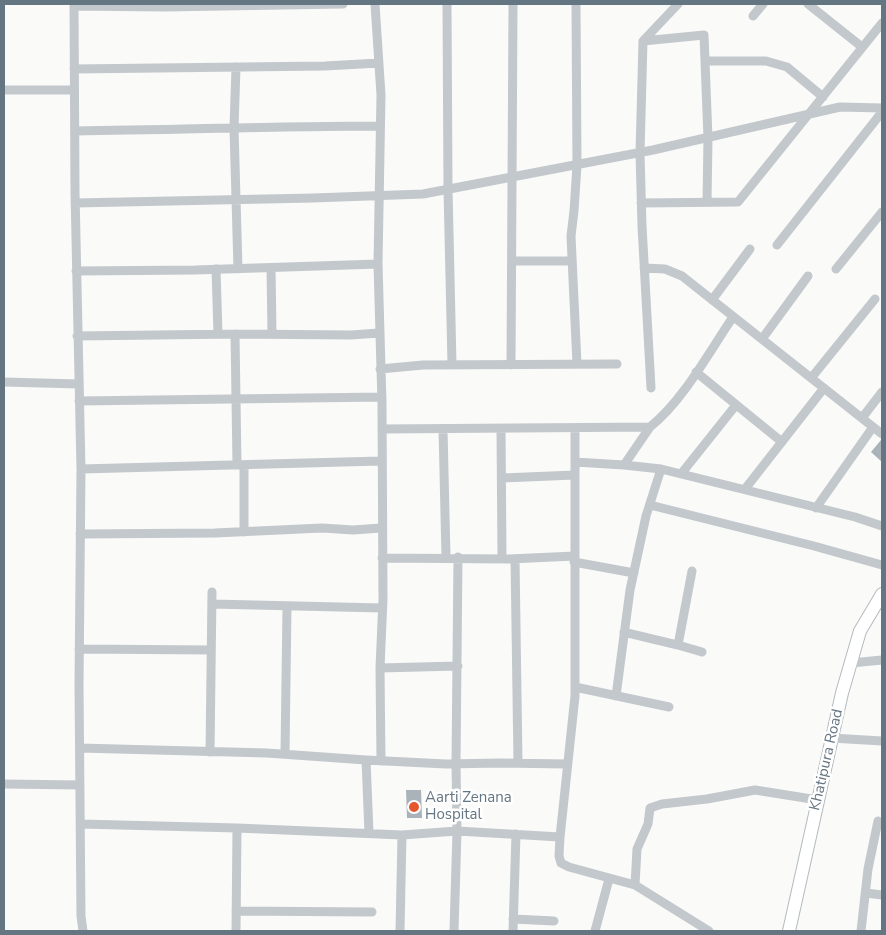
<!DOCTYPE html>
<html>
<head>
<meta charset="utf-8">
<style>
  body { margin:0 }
  #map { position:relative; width:886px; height:935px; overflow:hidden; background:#fafaf8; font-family:"Nunito Sans",sans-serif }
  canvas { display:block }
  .frame { position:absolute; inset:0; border:5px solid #657683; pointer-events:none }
</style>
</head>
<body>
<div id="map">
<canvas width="886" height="935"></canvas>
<div class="frame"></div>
</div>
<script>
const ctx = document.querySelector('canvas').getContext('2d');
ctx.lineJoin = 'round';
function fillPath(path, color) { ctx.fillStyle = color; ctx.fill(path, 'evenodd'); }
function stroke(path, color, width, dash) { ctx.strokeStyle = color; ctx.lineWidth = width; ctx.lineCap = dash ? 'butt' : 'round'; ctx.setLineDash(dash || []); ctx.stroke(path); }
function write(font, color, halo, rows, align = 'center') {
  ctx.font = font + ' "Nunito Sans",sans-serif'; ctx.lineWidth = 5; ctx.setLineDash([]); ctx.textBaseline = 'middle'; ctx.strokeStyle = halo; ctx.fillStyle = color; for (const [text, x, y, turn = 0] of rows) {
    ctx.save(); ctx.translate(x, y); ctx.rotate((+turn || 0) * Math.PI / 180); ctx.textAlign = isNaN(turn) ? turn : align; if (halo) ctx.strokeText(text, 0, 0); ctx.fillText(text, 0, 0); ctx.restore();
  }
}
fillPath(new Path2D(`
  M881,440h1v22l-11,-10z
  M406,790h15l1,28h-15z`), '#aab3b9');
const secondary = new Path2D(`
  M789,931l53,-238 18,-62 22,-37`);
stroke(secondary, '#b3babf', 14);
stroke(new Path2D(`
  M74,4l1,188 6,277 -2,216 2,231 2,15
  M375,4l6,91 -3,169 4,139 1,196 -3,69 1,93
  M447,4l1,185 4,176
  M576,4l1,161 -3,46 -3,25 6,128
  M808,4l54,43
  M74,6l90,1 179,-3
  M753,16l10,-12
  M643,41l61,-6 4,103 -1,64
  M705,61h61l21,6 36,30
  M236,67l-2,61 4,141
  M74,69l251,-3 54,-3
  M4,90h70
  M75,131c102,-1 203,-5 305,-5
  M75,203l238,-5 110,-4 230,-44 187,-43 42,1
  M641,203l97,-1 144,-179
  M777,245l105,-133
  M512,261h60
  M271,268l1,66
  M644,268l21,1 17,7 200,158
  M216,269l2,65
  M836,269l46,-57
  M76,271l119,-1 183,-6
  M712,300l38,-51
  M235,334l2,131
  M77,336l158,-2 116,1 28,-2
  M762,339l46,-63
  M511,365l2,-361
  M380,369l43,-4 194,-1
  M696,372l86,70
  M812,377l63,-78
  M4,382l75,2
  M651,388l-9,-162 -2,-73 3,-112 35,-37
  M79,401l303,-4
  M862,418l20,-26
  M382,429l268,-2c33,-26 59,-75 83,-110
  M443,429l3,128
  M501,429l1,130
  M575,462l49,3 37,4 194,48 27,9
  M624,465l26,-38
  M81,469l300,-8
  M681,474l55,-69
  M502,478l73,-3
  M745,489l79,-101
  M650,505l164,41 68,19
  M816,508l57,-81
  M244,532v-67
  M80,534l135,-1 107,-5 31,2 28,-2
  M382,558l127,1 66,-3
  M515,559l3,204
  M574,562l60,11
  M212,604l170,4
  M624,632l54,13 14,-74
  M678,645l24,7
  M79,649l132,1
  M851,663l31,-3
  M380,668l78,-2
  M575,687l94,20
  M616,696l14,-106 16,-74 15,-47
  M831,738l51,3
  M80,748l187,5 99,7 80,4 54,-1 67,1
  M210,752l2,-160
  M285,754l2,-148
  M366,760l3,73
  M4,784l76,1
  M81,824l156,4 165,7 55,-4 103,6 -1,19 2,7 8,4 66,18 74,46
  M560,837l15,-141v-268
  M635,885l2,-36 11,-25 2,-16 12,-4 45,-5 48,-9 63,10
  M866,893l16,2
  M236,911l136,1
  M513,919l41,2
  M236,931l1,-103
  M400,931l2,-96
  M454,931l3,-100 -1,-68 2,-206
  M513,931l3,-97
  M595,931l14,-52
  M861,931l7,-62 10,-48`), '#c3c8cc', 9);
stroke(secondary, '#fff', 12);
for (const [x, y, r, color] of [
  [414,807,6,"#e4572e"]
]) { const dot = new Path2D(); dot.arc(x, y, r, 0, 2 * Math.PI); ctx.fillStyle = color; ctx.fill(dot); stroke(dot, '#fff', 2); }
write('15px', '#657683', '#fff', [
  ["Khatipura Road",827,760,-77]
]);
write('15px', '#657683', '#fff', [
  ["Aarti Zenana",425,798],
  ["Hospital",425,815]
], 'left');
</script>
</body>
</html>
